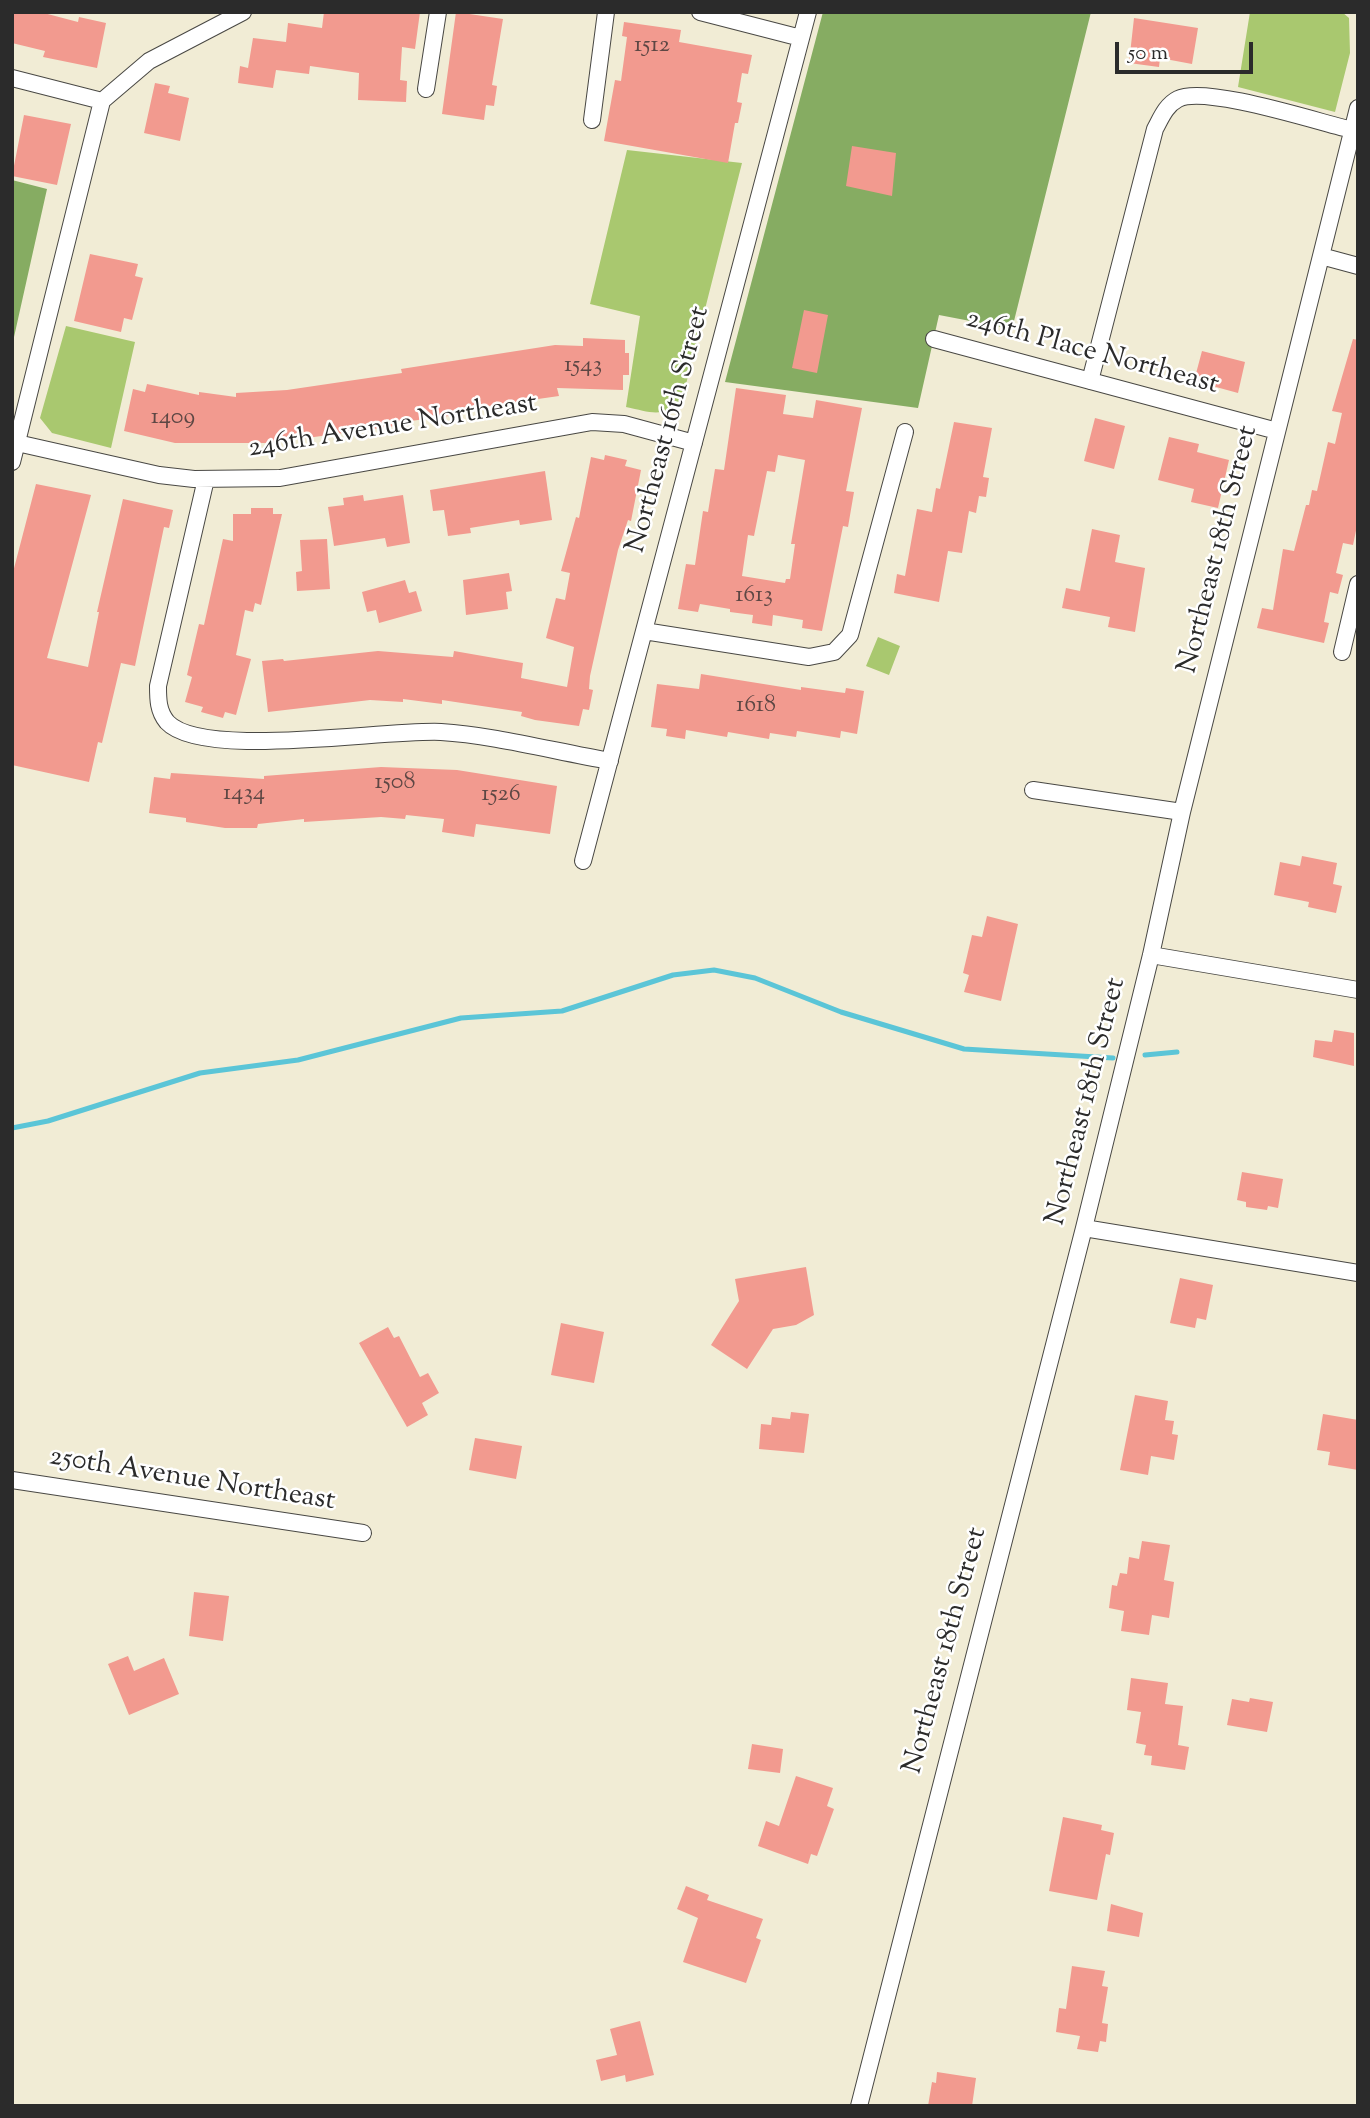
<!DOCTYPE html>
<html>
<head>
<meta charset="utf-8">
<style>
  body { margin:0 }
  #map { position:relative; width:1370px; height:2118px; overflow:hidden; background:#f1ecd5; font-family:"Sorts Mill Goudy",serif }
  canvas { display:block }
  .frame { position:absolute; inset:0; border:14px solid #2b2b2b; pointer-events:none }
  .scale { position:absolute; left:1115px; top:42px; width:138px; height:32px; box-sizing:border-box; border:4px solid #2b2b2b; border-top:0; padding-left:9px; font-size:21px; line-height:24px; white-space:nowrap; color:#2b2b2b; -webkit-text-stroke:5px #fff; paint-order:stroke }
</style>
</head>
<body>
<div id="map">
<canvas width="1370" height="2118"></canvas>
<div class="frame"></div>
<div class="scale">50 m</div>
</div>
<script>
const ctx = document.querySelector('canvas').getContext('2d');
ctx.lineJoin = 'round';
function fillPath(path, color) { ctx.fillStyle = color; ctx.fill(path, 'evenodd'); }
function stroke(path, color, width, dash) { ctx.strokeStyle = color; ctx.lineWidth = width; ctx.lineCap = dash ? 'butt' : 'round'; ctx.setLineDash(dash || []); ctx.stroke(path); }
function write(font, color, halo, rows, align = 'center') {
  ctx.font = font + ' "Sorts Mill Goudy",serif'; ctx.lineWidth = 5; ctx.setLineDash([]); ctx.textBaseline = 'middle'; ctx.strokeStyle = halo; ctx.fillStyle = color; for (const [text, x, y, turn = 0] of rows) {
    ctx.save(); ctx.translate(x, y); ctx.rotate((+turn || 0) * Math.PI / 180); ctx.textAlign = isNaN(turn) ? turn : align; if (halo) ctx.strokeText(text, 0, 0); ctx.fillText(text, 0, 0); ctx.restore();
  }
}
fillPath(new Path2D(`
  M1250,12h92l7,6 1,35 -15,59 -97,-25z
  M627,150l115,13 -60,237c-20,19 -31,12 -56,7l14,-91 -50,-12z
  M66,326l69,16 -24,106 -59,-15 -12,-15z
  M878,637l22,9 -11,29 -23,-9z`), '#a9c86f');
fillPath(new Path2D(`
  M823,12h268l-79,317 -73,-14 -21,93 -193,-26z
  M12,180l35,9 -35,157z`), '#86ac62');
stroke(new Path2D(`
  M1145,1055l32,-3
  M12,1128l36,-7 152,-48 98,-13 163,-42 101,-7 111,-36 41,-5 41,8 86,34 123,37 149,9`), '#5bc5d7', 5);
fillPath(new Path2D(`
  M12,12h28l38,10 1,-5 27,6 -9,45 -54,-11 2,-6 -33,-8z
  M324,12h96l-5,37 -13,-2 -2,33 7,1 -1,21 -48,-2 1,-27 -49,-7 -1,8 -33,-4 -3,18 -35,-5 2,-17 8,2 5,-30 33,4 2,-19 34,5z
  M456,12l47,7 -11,66 5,1 -3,20 -8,-1 -2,15 -42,-6z
  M1134,18l64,10 -6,36 -32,-6 -1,9 -30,-4z
  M624,22l57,8 -2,12 73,13 -4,19 -6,-1 -5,29 5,1 -4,20h-3l-7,40 -124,-22 11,-61 6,1 6,-44 -5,-1z
  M155,83l15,3 -2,7 21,5 -9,43 -36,-8z
  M24,115l47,9 -14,61 -45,-9z
  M852,146l44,7 -4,43 -46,-10z
  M90,254l48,10 -3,12 8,2 -4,15 -7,27 -8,-2 -3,14 -47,-11z
  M804,310l24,5 -11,58 -25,-5z
  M583,338l42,2v13h4v22h-6v15l-66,-2 2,8 -70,10 -26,4 1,4 -69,9v3l-125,17h-95l-51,-12 9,-42 12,3 2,-8 52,11v-3l37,5v-4l51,-3 115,-17 -1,-4 154,-24 28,1z
  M1353,339l5,1v181l-5,24 -10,-2 -7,30 7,2 -5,19 -8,-2 -6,30 5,1 -5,20 -67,-15 5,-20 11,2 10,-61 11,2 12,-46h3l3,-15 5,1 11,-49 7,2 7,-31 -10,-2z
  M1202,351l43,11 -7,31 -44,-12z
  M736,388l50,7 -3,19 30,4 3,-18 46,8 -16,83 8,1 -6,35 -5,-1 -21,105 -20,-3 1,-8 -30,-5 -1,11 -20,-3 1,-8 -23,-3v-3l-30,-5 -2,8 -20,-3 8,-45 9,1 8,-54 5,1 7,-43 9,1zM778,455l27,5 -14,84h4l-5,35h-4l-1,4 -43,-7 6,-41 6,1 13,-65 8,1z
  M1095,418l30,8 -11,43 -30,-8z
  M954,422l38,6 -9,49 6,1 -3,19 -7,-1 -3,17 -7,-2 -7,42 -14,-2 -9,51 -45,-9 3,-19 8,2 12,-67 15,3 4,-24 4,1z
  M1169,437l30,7 -2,8 32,8 -11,48 -27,-6 3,-13 -36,-9z
  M605,455l22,5 -2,6 16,4 -10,51 -3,-1 -10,30 -28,126 -1,13 4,1 -4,20 -6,-1 -4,17 -44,-6 -14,-4 1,-4 -80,-12v4l-39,-5v3l-33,-2 -102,12 -6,-51 21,-2 1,2 94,-10 75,6 1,-6 69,12 -2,15 46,9 7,-40 -28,-9 10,-40 9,2 5,-27 -9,-2 15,-54 3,1 12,-61 13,3z
  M545,471l7,49 -32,5 -1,-5 -49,8 1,5 -23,3 -4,-26 -11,1 -3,-21z
  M36,484l55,11 -44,163 41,9 11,-55h-2l26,-113 50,11 -4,18 -5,-1 -29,139 -14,-3 -19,80 -4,-1 -9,40 -77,-17v-189z
  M363,495l1,6 39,-6 7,48 -23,4 -2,-9 -51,8 -6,-39 16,-2 -1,-7z
  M251,508h22v6h9l-21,91 -6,-2 -2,9 -8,-2 -9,45 15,4 -15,56 -11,-3 -2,6 -22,-6 2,-5 -18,-5 7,-25 -5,-2 12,-51 5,1 19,-86 10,2v-27h18z
  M1092,529l28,6 -5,27 30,6 -10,64 -27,-5 2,-10 -48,-9 4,-20 14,3z
  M327,539l3,50 -33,2 -1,-19 6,-1 -2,-31z
  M509,573l3,18 -6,1 2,17 -42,6 -3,-35z
  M405,580l4,13 7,-2 6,20 -43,12 -3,-13 -9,2 -5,-20z
  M701,674l100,16v-3l44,6 1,-5 18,3 -7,43 -16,-3 -1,7 -43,-7 -1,6 -26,-4 -1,6 -41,-7 -1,5 -41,-7 -1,9 -19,-3 1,-7 -16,-2 6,-43 42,5z
  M381,767l76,3 100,16 -7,48 -74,-10 -2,13 -32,-5 2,-13 -38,-4 -1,4 -24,-2 -77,5v-3l-46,5 -1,4h-32l-39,-6v-4l-37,-5 5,-36 16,2 1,-6 93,6v-3z
  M1302,856l35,7 -4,21 9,2 -6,27 -28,-6 1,-5 -35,-7 6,-33 20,4z
  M987,916l31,8 -17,77 -37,-9 5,-17 -6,-2 9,-38 10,2z
  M1334,1030l20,3v33l-41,-9 2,-17 17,2z
  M1242,1172l41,7 -5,29 -10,-2 -1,4 -21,-3v-5l-9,-2z
  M806,1267l8,48 -18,10 -23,4 -26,40 -36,-24 28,-44 -4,-22z
  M1180,1278l33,7 -7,35 -9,-2 -2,10 -25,-5z
  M561,1323l43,9 -10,51 -43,-8z
  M388,1327l6,11 5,-2 21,41 8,-4 11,20 -17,10 6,12 -21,12 -48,-84z
  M1135,1395l33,6 -3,19 9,1 -2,13 6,1 -4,25 -23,-4 -3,19 -28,-5z
  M791,1412l18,2 -5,39 -45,-4 2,-25 10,1 1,-8 18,2z
  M1323,1414l35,6v50l-30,-5 2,-13 -13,-2z
  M475,1438l47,8 -6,33 -47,-9z
  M1142,1541l28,4 -6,35 10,2 -5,36 -17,-3 -3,20 -28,-4 3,-20 -15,-3 3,-23 5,1 3,-13 7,1 2,-17 10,2z
  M194,1592l35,4 -6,45 -34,-5z
  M128,1656l6,15 30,-13 15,36 -50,21 -21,-51z
  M1131,1678l37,5 -3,21 18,2 -5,39 11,2 -4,23 -34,-5 1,-9 -8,-1 2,-10 -10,-2 5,-31 -14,-2z
  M1250,1698l23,4 -6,30 -40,-7 5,-26 17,3z
  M752,1744l31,5 -3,24 -32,-4z
  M796,1776l37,12 -6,18 7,3 -17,47 -6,-2 -3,10 -50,-18 8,-25 13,5z
  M1063,1817l39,8 -1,5 13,3 -4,22 -4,-1 -9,46 -48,-9z
  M686,1886l23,9 -2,5 56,19 -7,19 5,2 -15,43 -63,-21 15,-44 -21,-9z
  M1111,1904l32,9 -4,24 -32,-6z
  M1072,1966l33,5 -3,15 6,1 -6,36 6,1 -2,18 -6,-1 -2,11 -21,-3 3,-13 -24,-4 3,-24 7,1z
  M640,2021l14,54 -28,7 -1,-7 -24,6 -5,-21 21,-5 -7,-26z
  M937,2072l39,6 -4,28h-44l4,-24 4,1z`), '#f29a8f');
const minor = new Path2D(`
  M700,12l101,26
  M12,78l90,23
  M426,89l12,-77
  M592,120l14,-108
  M1321,256l37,10
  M934,339l343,92
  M1090,381l65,-252c6,-11 11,-24 23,-30 27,-14 140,23 174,31
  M17,443l142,32 35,4 86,-1 312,-56 32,2 70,19
  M12,462l90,-361 47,-40 94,-49
  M206,479l-48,207c0,13 0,25 9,36 35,38 218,7 274,10 52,3 116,20 169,29
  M644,631l165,26 25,-5 16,-17 55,-203
  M1342,652l16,-68
  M1033,790l149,22
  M583,861l225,-849
  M1151,955l207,35
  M1084,1228l274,45
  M12,1480l351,53
  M859,2106l225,-878 67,-273 31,-143 176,-704`);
stroke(minor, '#494844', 18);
stroke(minor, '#fff', 16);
write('24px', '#5d4744', null, [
  ["1512",652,47],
  ["1543",583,367],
  ["1409",173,419],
  ["1613",754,597],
  ["1618",756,707],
  ["1508",395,784],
  ["1434",244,795],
  ["1526",501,796]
]);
write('28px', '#2b2b2b', '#fff', [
  ["246th Place Northeast",1092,354,15],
  ["246th Avenue Northeast",393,428,-9],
  ["Northeast 16th Street",670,430,-75],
  ["Northeast 18th Street",1220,550,-76],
  ["Northeast 18th Street",1088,1102,-76],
  ["250th Avenue Northeast",192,1481,9],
  ["Northeast 18th Street",947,1651,-75]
]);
</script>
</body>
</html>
